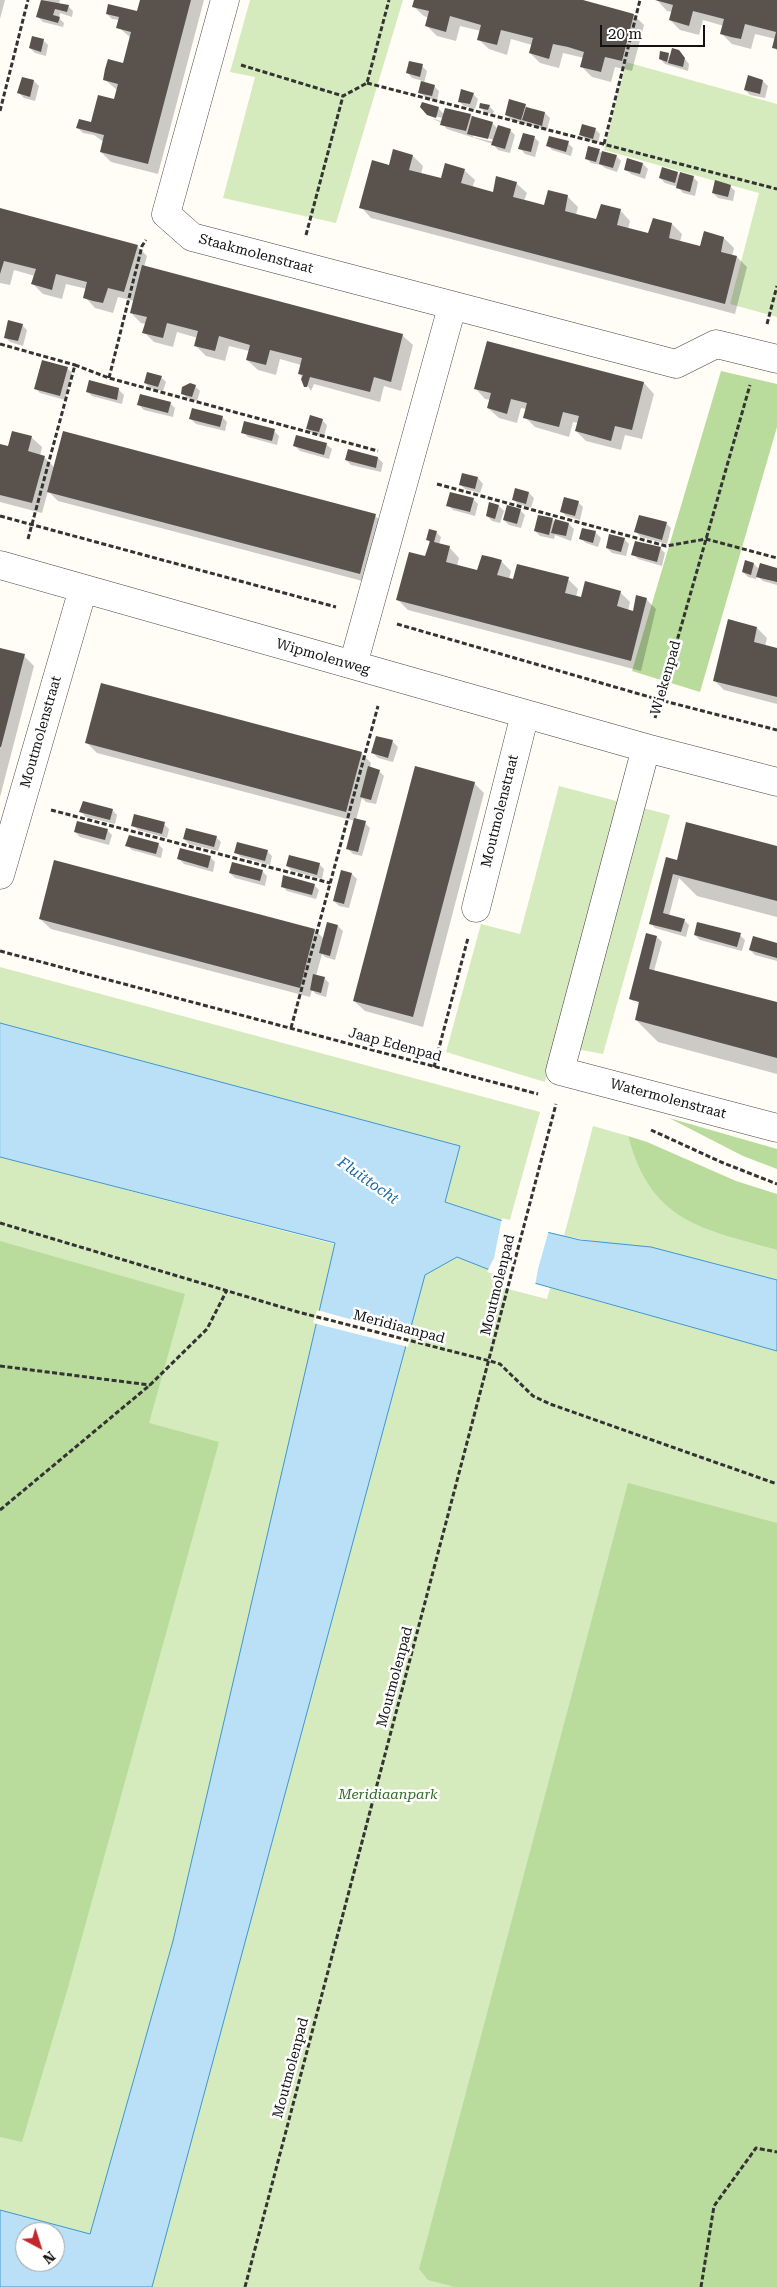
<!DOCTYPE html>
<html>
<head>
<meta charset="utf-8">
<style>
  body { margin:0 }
  #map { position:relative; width:777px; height:2287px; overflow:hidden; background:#fffdf5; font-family:"Roboto Serif",serif }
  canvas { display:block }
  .north { position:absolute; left:15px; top:2222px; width:50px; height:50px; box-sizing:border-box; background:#fff; border:1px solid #a0a0a0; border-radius:50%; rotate:140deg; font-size:14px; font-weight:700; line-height:20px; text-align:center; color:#111 }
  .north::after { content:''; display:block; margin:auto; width:18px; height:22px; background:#c4262e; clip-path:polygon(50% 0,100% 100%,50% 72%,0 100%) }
  .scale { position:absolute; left:600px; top:25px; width:105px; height:22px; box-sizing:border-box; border:2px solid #111; border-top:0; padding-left:6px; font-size:15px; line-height:18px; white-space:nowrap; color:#111; -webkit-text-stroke:4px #fff; paint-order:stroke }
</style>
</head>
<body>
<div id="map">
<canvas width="777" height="2287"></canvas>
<div class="north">N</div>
<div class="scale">20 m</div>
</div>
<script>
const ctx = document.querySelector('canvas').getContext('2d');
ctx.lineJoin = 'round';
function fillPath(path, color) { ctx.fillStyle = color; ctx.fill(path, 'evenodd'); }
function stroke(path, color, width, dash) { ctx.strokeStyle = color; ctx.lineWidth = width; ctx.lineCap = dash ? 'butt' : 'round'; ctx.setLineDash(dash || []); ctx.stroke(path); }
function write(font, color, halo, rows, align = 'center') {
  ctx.font = font + ' "Roboto Serif",serif'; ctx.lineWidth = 5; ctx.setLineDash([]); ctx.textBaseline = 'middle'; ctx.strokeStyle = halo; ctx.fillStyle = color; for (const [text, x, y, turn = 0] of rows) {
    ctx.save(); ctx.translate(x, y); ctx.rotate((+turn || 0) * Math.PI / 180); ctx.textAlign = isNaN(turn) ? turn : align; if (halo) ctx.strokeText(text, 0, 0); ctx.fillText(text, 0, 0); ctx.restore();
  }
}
fillPath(new Path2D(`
  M250,0h153l-67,223 -113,-25 32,-121 -25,-5z
  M626,62l151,42v213l-47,-13 29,-111 -155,-43z
  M559,786l111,29 -67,239 -48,-9 -10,37 -99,-30 35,-128 39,10z
  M0,967l540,145 -31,111 -64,-21 14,-56 -459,-123z
  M593,1126l35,10c24,86 73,93 149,114v30l-67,-18 -146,-26z
  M0,1157l334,87 123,13 38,15 -3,13 55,14 3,-11 227,63v936h-777zM25,2232h30v30h-30z`), '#d5ebbd');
fillPath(new Path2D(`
  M721,371l56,13v43l-77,265 -68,-21z
  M669,1118l108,31v20l-34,-13z
  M628,1136l19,6 89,39 41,13v56c-76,-21 -126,-28 -149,-114z
  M0,1241l185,53 -36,129 70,19 -152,549 -45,151 -22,-5z
  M628,1483l149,40v764h-322l-27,-7 -9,-11z`), '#b9dc9c');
const water = new Path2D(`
  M0,1023l460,123 -15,56 64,21 71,17 71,7 126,33v71l-282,-79 -38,-15 -32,18 -273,1012h-152v-77l90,24 83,-293 162,-698 -335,-86zM25,2232h30v30h-30z`);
fillPath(water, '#b9e0f7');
stroke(water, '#3f96cf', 1);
fillPath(new Path2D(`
  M502,1218l47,12 -11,39 -3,17 -48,-14 7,-14z
  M317,1310l94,26 -3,11 -95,-24z`), '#fffdf5');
fillPath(new Path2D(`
  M0,0h5l-5,19z
  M42,0h18l-1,4 9,2 5,5 -1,6 -12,-4 -1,5 5,5 -1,4 -20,-5 -5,-5z
  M141,0h63l-46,174 -47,-12 -10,-10 3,-10 -10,-7 -11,-2 -5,-5 12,-5 25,-22 2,-11 -13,-11 20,-14 7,-27 -13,-11 2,-7 -8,-1 -5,-5 31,-1z
  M415,0h162l57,15 10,10 -12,46 -17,-4 -4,15 -19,-5 -10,-10 2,-9 -4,-1 -17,-4 -4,15 -19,-5 -10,-10 2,-8 -21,-6 -4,16 -18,-6 -11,-10 3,-8 -21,-5 -4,15 -19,-5 -10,-10 2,-8 -5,-2 -11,-10z
  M657,0h120v51l-3,-4 2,-8 -21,-5 -4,15 -19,-5 -10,-10 2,-8 -21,-6 -4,15 -19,-5 -10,-10 2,-8 -5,-1z
  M43,40l5,5 -2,11 -11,-3 -5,-5z
  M678,51l11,13 -1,7 -23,-7 -5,-5 8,-5 3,3z
  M422,66l5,5 -3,12 10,3 5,5 -2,10 -12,-4 -5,-5 3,-11 -11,-3 -4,-5z
  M34,81l5,5 -4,15 -11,-3 -5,-5z
  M763,81l5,5 -3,12 -15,-3 -5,-5z
  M473,94l5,5 -3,10 -11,-3 -5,-5z
  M525,105l4,4 16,4 5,5 -3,12 -36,-10 -5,-5z
  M489,106l5,5 -1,3 -8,-2 -5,-5z
  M438,108l6,6 26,1 22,8 6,6 12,1 5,5 -5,18 -12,-3 -5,-6 -46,-15 -5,-6 -11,-5 10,3 1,-3 -15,-4zM473,134l21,6v2l-21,-5z
  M595,129l5,5 -2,9 -12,-3 -5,-5z
  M534,137l5,5 -4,15 -10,-3 -5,-6z
  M568,143l5,5 -2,8 -19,-6 -5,-5z
  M394,151l19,5 10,10 -2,8 21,6 22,-10 11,10 -3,8 22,5 22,-10 11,10 -3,8 21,6 23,-10 10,10 -2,8 21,6 23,-11 10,11 -2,8 21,5 4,-15 19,5 10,10 -2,8 21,6 23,-10 10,10 -2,8 5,1 10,10 -12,47 -364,-96 -10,-11 29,-41z
  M599,151l4,3 13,2 5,5 -4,11 -12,-4 -4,-3 -10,-2 -5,-5z
  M628,160l15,4 5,5 -3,10 -14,-5 -5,-4z
  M677,173l4,3 12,1 5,5 -3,14 -12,-3 -5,-6 -13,-4 -5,-5z
  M730,186l5,5 -2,10 -15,-3 -5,-5z
  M0,209l137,37 10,10 -3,11 258,68 11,10 -12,46 -17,-5 -4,16 -66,-18 -3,7 -12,-18 2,-8 -21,-6 -4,16 -18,-5 -11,-10 3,-9 -5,-1 -16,-4 -4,15 -19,-5 -10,-10 2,-8 -21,-6 -4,15 -19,-5 -10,-10 2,-8 -5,-1 -10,-10 3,-12 -16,-4 -5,16 -18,-5 -10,-11 2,-8 -21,-5 -4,15 -19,-5 -10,-10 2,-8 -21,-6 -4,15 -10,-2z
  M22,325l5,5 -4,16 -13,-4 -5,-5z
  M488,342l156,41 10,11 -12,45 -17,-4 -4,15 -35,-9 -10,-10 2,-8 -5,-1 -4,15 -34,-10 -10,-10 2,-8 -6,-1 -4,15 -18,-5 -11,-10 3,-8 -6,-1 -10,-11z
  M67,368l5,5 -7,27 -25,-7 -5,-5z
  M161,377l5,5 -3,9 -13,-3 -5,-5z
  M90,382l29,8 5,5 -2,9 -30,-8 -5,-5z
  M195,386l5,5 -3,10 -10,-3 -5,-5z
  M170,403l5,5 -2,9 -29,-7 -5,-5z
  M222,417l5,5 -2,9 -29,-7 -5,-5z
  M322,420l5,5 -3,12 -11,-3 -5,-5z
  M274,431l5,5 -2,9 -29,-8 -5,-5z
  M31,437l11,10 -2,9 4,1 10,10 321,49 11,10 -16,57 -312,-82 -10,-10 -6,22 -42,-11v-57l9,2z
  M327,445l5,4 -3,10 -29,-8 -5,-5z
  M378,458l5,5 -2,9 -30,-7 -5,-5z
  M478,478l5,6 -3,9 -15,-4 -5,-5z
  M529,493l5,5 -3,10 -13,-4 -5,-5z
  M473,499l5,5 -3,12 -22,-6 -5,-5z
  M578,502l5,5 -3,13 -14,-4 -5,-5z
  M499,506l5,5 -4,12 -8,-2 -5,-5z
  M520,510l5,5 -4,13 -12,-3 -5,-5z
  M552,519l3,3 14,2 5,5 -3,12 -16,-6 -1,4 -14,-3 -5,-5z
  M666,523l5,5 -4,16 -26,-7 -5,-5z
  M583,529l13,4 5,5 -3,9 -12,-4 -5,-4z
  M436,532l5,5 -2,8 10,2 10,11 -2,8 21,5 23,-10 10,10 -2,8h59l10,10 -2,8 5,2 39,-7 10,10 -2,9 5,1 13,-13 10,10 -15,62 -233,-61 -11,-11 29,-41 4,-15 -2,-3z
  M624,539l5,5 -3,12 -14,-3 -5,-5z
  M660,548l5,5 -3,13 -24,-7 -5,-5z
  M754,564l6,6 17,-1v16l-14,-4 -6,-5 -1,3 -8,-2 -5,-5z
  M729,621l28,7 10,10 -2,9 12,3v54l-53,-14 -10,-10z
  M0,649l24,7 10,10 -34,131z
  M377,737l16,5 5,5 -5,15 -15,-4 -5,-5z
  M87,743l274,10 10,10 -1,5 9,3 5,5 -8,28 -10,-2 -4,-4 -6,22 9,3 5,5 -8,28 -9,-2 -5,-5 7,-28 -258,-68z
  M474,783l10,10 -61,234 -58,-16 -11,-10z
  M112,810l5,5 -2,9 -29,-7 -5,-5z
  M164,824l5,5 -2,9 -29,-8 -5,-5z
  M107,830l5,5 -3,10 -29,-8 -5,-5z
  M216,837l5,5 -3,9 -29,-7 -5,-5z
  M158,844l5,5 -2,9 -29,-8 -5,-5z
  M777,847v70l-80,-21 -18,-18 -10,38 15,4 5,5 -3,12 -31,-9 -5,-5 28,-61z
  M267,851l5,5 -2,9 -29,-8 -5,-5z
  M210,857l5,5 -2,10 -29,-8 -5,-5z
  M319,864l5,5 -2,10 -30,-8 -5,-5z
  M262,871l5,5 -2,10 -30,-8 -5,-5z
  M342,871l10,3 5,5 -8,29 -10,-2 -5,-5z
  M314,885l5,5 -3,9 -29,-8 -5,-5z
  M40,919l275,11 9,9 14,-13 5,5 -8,29 -10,-3 -3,-3 -6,22 8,2 5,5 -3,14 -10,-3 -4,-4 -2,7 -259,-68z
  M695,935h45l5,5 -3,11 -42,-11z
  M657,937l5,5 -8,29 123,33v70l-119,-32 -22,-22 4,-15 -10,-6zM634,999l11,6 -11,-3z
  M777,944v17l-22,-6 -5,-5z`), '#0003');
fillPath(new Path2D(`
  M41,0l28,5 -2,7 -12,-3 -2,6 7,2 -2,6 -22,-6z
  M140,0h51l-43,164 -48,-12 4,-17 -28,-7 3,-9 12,3 7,-27 16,4 4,-15 -15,-4 2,-11 3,-10 15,4 8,-31 -15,-4 3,-11 -13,-3 2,-10 29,7z
  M414,0h169l51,14 -12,47 -17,-4 -4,15 -21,-5 4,-15 -16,-5 -15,-3 -4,15 -20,-6 4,-15 -32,-8 -4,15 -20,-5 4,-15 -31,-9 -4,16 -21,-6 4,-15 -17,-4z
  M655,0h122v49l-5,-1 4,-16 -31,-8 -4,15 -10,-2 -11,-3 4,-15 -31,-8 -4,15 -20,-6 4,-15z
  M32,36l12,3 -3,13 -12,-4z
  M672,48l7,2 6,8 -2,9 -15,-4z
  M660,51l9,2 -2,9 -8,-3z
  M409,61l14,3 -3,13 -14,-4z
  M748,75l15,5 -3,14 -16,-4z
  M22,77l12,3 -4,17 -13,-4z
  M421,81l14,4 -3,11 -14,-3z
  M461,89l13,4 -4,11 -12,-2z
  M509,99l17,5 -5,16 -16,-5z
  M422,102l17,5 -3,11 -9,-3 -7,-8z
  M480,103l10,2 -2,5 -9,-2z
  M526,107l19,5 -3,14 -20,-6z
  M445,108l26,6 -5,17 -26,-6z
  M472,116l21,6 -5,17 -21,-5z
  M582,124l14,4 -3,11 -14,-4z
  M498,125l13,4 -6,20 -14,-4z
  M523,133l12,3 -4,16 -13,-3z
  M549,136l20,5 -3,11 -20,-6z
  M588,146l12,3 -4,13 -11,-3z
  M393,149l20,6 -4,15 32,8 4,-15 20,6 -4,14 32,9 3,-16 21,6 -4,15 16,4 15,4 4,-15 20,5 -3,16 15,4 16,4 5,-15 20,5 -4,16 31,8 5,-15 19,5 -3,15 31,8 4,-15 20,6 -3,15 16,4 -12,48 -366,-96 13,-48 17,5z
  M602,151l15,4 -4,13 -14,-4z
  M627,158l16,5 -3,11 -16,-4z
  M662,167l16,5 -3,11 -16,-5z
  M680,172l14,4 -4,16 -14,-4z
  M715,180l16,5 -3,12 -16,-4z
  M0,208l138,37 -14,47 -16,-4 -5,15 -10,-2 -10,-3 4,-16 -31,-8 -4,16 -21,-6 5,-15 -32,-8 -4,13z
  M142,265l261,69 -12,48 -17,-5 -4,15 -60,-15 -3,10h-3l-3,-8 2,-4 -5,-1 4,-16 -32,-8 -4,15 -20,-5 4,-15 -31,-9 -4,15 -21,-5 4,-15 -31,-8 -4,15 -21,-5 5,-16 -17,-4z
  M8,320l15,4 -5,17 -14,-3z
  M487,341l157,41 -12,48 -17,-4 -4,15 -36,-10 4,-15 -16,-4 -4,15 -36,-9 4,-15 -16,-4 -4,15 -20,-6 4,-15 -17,-4z
  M42,360l26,7 -8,29 -26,-7z
  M147,372l15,4 -4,11 -14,-4z
  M89,380l30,8 -2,12 -31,-8z
  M190,383l6,2 -4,12 -11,-3 1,-7z
  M140,394l31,8 -3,11 -31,-8z
  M192,408l31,8 -3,11 -31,-8z
  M310,415l13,4 -4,13 -13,-3z
  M244,421l31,8 -3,12 -31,-8z
  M12,431l20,5 -4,15 17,5 -13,47 -32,-8v-51l8,2z
  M63,431l313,83 -16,60 -313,-82z
  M296,435l31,8 -3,12 -31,-9z
  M348,449l30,8 -2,11 -31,-8z
  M462,473l16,4 -3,12 -16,-4z
  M515,488l14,4 -3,12 -14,-4z
  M450,492l24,6 -4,14 -24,-6z
  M564,497l15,4 -4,15 -15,-4z
  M489,502l10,3 -4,14 -9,-3z
  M507,505l14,4 -4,15 -14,-4z
  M538,515l15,3 -4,17 -15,-4z
  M639,515l28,7 -5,18 -28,-8z
  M555,519l14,4 -3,13 -15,-3z
  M582,528l14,3 -3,12 -14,-4z
  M429,529l8,2 -3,11 16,4 -4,16 31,8 5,-15 9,2 11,3 -5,15 16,4 4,-15 52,13 -4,16 16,4 4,-16 36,10 -4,15 16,5 3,-16 11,3 -16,63 -235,-61 13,-48 16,4 5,-15 -4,-1z
  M609,534l16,4 -4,14 -15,-4z
  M635,541l26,6 -4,15 -26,-7z
  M745,560l9,3 -3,12 -9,-3z
  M760,563l17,5v14l-21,-5z
  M728,619l29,8 -3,15 23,6v49l-64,-16z
  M0,648l25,6 -24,93h-1z
  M101,683l261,69 -16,60 -261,-69z
  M376,736l17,4 -5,18 -17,-5z
  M368,766l12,4 -9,30 -11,-3z
  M415,766l60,16 -62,235 -60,-16z
  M83,801l30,8 -3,11 -31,-8z
  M134,814l31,8 -3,12 -31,-8z
  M354,818l12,3 -8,31 -12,-3z
  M77,821l31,8 -3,11 -31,-8z
  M686,822l91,24v55l-104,-27 -10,39 22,6 -4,13 -32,-8 17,-67 11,3z
  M186,828l31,8 -3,11 -31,-8z
  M129,835l30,8 -3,11 -31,-8z
  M237,842l31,8 -3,11 -31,-8z
  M180,848l31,8 -3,12 -31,-9z
  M289,855l31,8 -3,12 -31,-9z
  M54,860l261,69 -15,59 -261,-69z
  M232,862l31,8 -3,11 -31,-8z
  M341,870l11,3 -8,31 -11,-3z
  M283,875l32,9 -3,11 -31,-8z
  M327,922l11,3 -8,31 -11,-3z
  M697,922l44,11 -4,14 -43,-12z
  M646,933l11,3 -8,33 128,33v56l-142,-38 4,-18 -10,-3z
  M753,936l24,7v15l-28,-8z
  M313,974l12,3 -4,16 -11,-3z`), '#5a524d');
const minor = new Path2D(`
  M225,0l-59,214 26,23 484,127 40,-20 61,15
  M0,565l646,183 131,34
  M353,665l99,-358
  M646,748l-86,323 217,57
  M0,875l83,-286
  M476,908l49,-194`);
stroke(minor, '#444', 29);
stroke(new Path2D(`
  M241,65l102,31 24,-13 22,-83
  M367,83l410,106
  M0,111l28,-111
  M604,144l36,-144
  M306,235l37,-139
  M767,324l10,-38
  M0,344l75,21
  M109,378l33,-132 4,-6
  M437,484l229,62 40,-7 71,19
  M0,516l336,91
  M28,539l47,-174 34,13 269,73
  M397,624l263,76 117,30
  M655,718l95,-333
  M51,810l279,73
  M0,951l538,143
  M291,1028l87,-322
  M434,1067l34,-129
  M651,1130l70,32 56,22
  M0,1223l298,89 192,49 10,3 33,32 17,8 227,80
  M0,1366l150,19
  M0,1510l150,-125 57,-56 20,-39
  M245,2287l311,-1183
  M701,2287l13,-81 42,-58 21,4`), '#333', 3, [5, 2.5]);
stroke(minor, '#fff', 28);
write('14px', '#111', '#fff', [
  ["Staakmolenstraat",256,254,15],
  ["Wipmolenweg",323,657,16],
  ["Wiekenpad",666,678,-74],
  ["Moutmolenstraat",41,732,-74],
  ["Moutmolenstraat",500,811,-76],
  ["Jaap Edenpad",395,1045,15],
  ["Watermolenstraat",668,1099,15],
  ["Moutmolenpad",498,1285,-76],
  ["Meridiaanpad",399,1327,15],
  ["Moutmolenpad",395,1677,-75],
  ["Moutmolenpad",291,2068,-75]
]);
write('italic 14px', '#2f6b1f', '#fff', [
  ["Meridiaanpark",388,1795]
]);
write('italic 15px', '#1768a6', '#fff', [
  ["Fluittocht",368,1181,35]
]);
</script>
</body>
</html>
